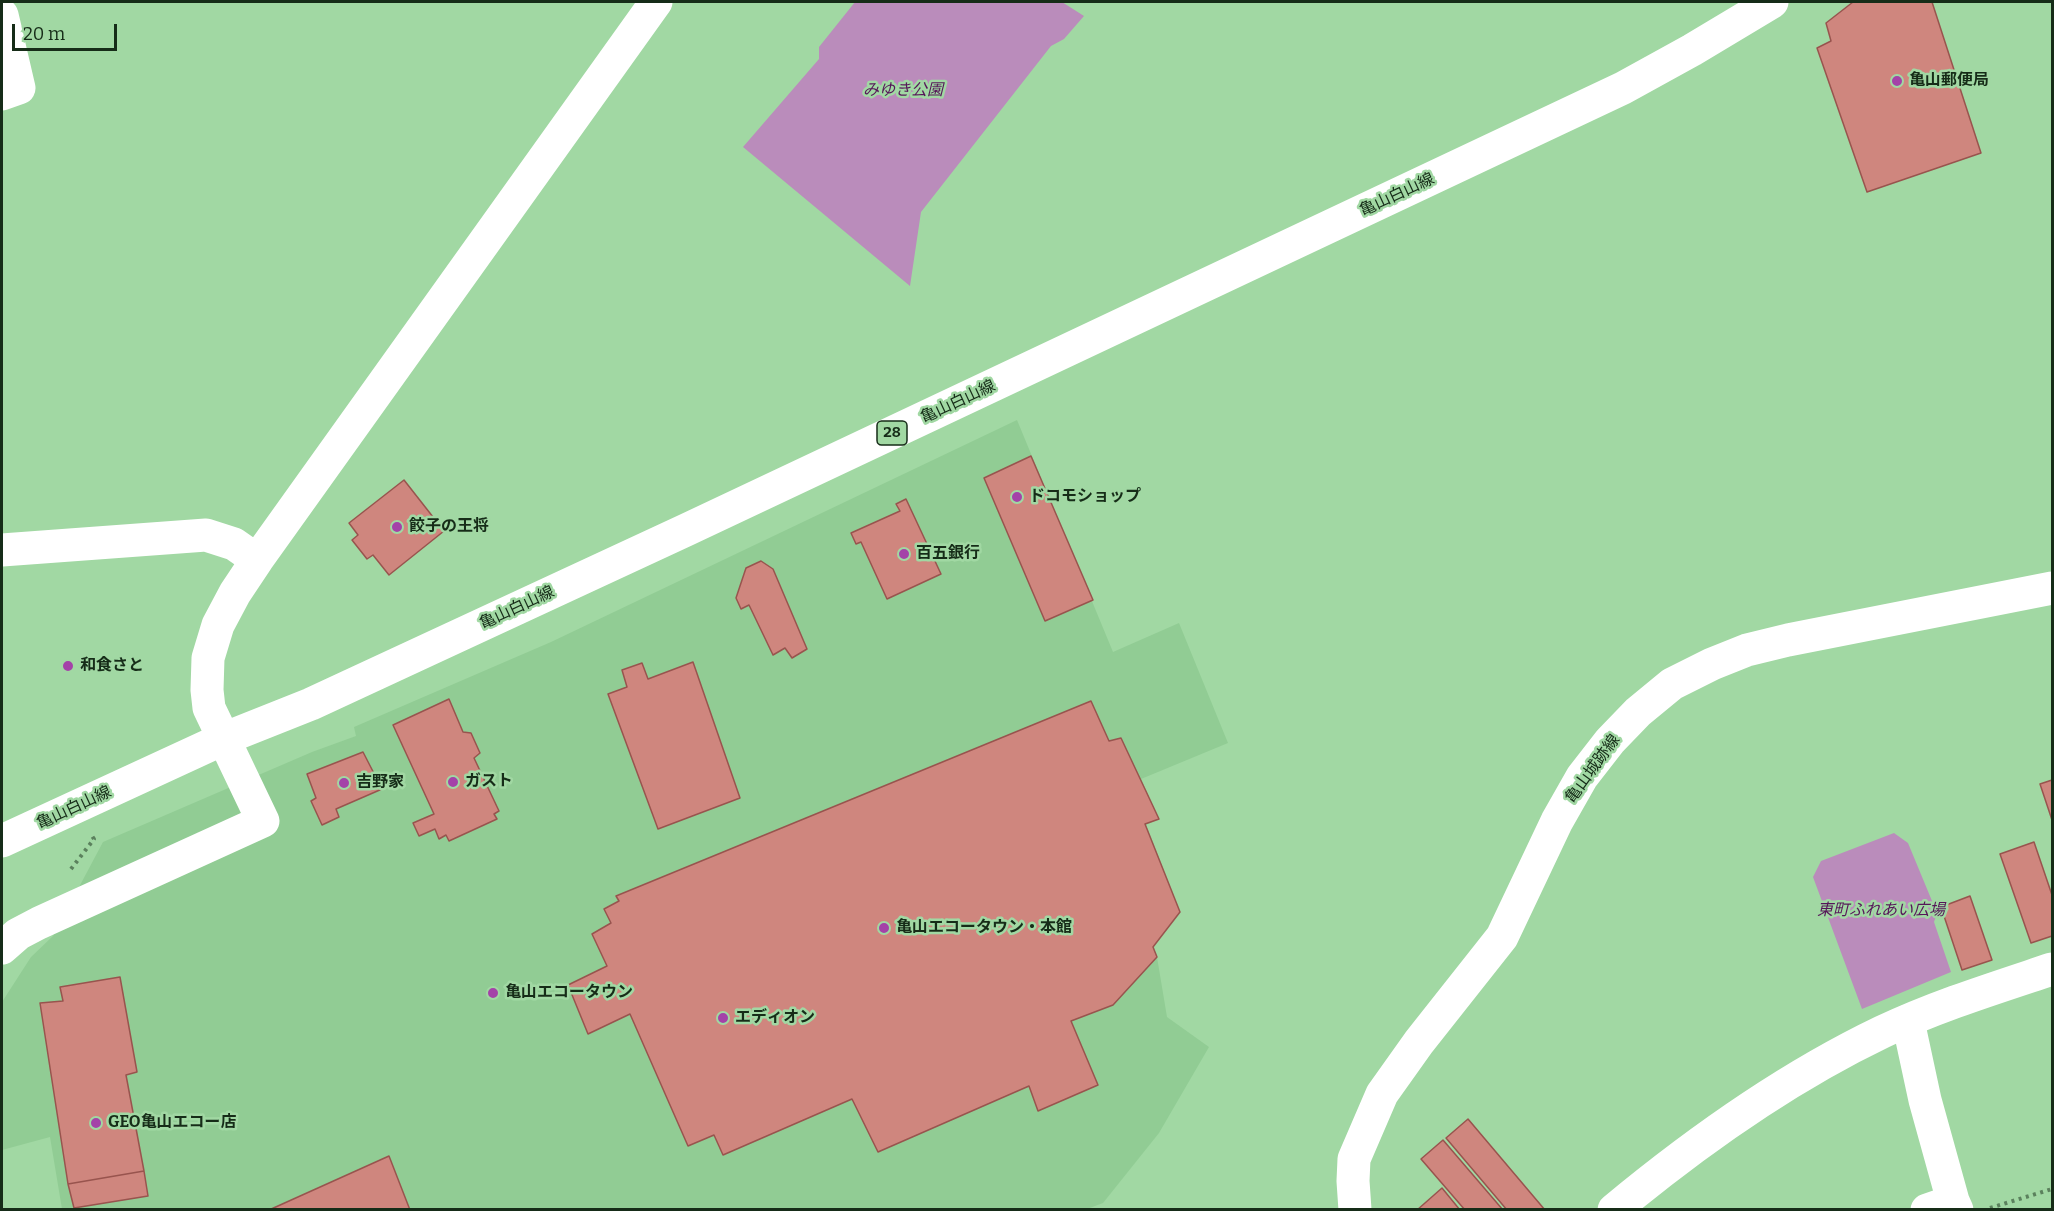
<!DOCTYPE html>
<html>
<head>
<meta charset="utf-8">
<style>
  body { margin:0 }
  #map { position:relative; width:2054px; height:1211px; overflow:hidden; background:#a1d8a3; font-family:Bitter,serif }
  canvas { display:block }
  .frame { position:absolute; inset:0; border:3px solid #162c18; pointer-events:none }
  .scale { position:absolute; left:12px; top:24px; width:105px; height:27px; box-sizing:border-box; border:3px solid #162c18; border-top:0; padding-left:8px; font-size:18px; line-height:21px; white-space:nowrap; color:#162c18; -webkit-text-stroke:4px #a1d8a3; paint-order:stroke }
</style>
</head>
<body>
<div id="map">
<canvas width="2054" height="1211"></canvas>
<div class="frame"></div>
<div class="scale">20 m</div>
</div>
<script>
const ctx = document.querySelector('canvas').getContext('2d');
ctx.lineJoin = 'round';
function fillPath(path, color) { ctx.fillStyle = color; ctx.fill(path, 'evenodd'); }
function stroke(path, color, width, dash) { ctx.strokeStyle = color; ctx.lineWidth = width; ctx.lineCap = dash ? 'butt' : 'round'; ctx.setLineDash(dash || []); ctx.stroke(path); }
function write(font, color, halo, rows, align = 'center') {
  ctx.font = font + ' Bitter,"Noto Sans JP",serif'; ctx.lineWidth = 5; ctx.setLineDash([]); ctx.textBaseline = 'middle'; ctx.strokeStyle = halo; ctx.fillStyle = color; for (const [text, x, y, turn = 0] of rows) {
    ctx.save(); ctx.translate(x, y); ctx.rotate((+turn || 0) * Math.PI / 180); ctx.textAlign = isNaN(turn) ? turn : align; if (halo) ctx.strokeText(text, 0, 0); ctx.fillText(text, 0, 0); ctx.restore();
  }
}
fillPath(new Path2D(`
  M1017,420l96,232 66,-29 49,120 -87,36 18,40 -13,6 34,87 -27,35 4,10 10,60 42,30 -50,86 -56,70 -16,6h-1025l-12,-72 -48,13v-148l29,-45 22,-21 50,-94 209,-90 44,-16 -2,-9 197,-85z`), '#91cc94');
fillPath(new Path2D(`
  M855,2h207l22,14 -20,23 -13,7 -130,166 -11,74 -167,-139 76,-88v-12z
  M1894,833l14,10 29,70 -3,9 17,50 -89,37 -49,-132 8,-16z`), '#ba8cbb');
const building = new Path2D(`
  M1853,2h79l49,151 -114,39 -50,-144 14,-7 -5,-18z
  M1031,456l62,144 -48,21 -61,-143z
  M404,480l40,51 -55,44 -16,-20 -6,4 -15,-19 6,-5 -9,-12z
  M906,499l35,75 -54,25 -26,-57 -5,2 -5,-11 49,-22 -4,-7z
  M761,561l12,8 34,80 -15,9 -7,-10 -12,7 -24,-50 -8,4 -5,-11 10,-30z
  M693,662l47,136 -82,31 -50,-135 19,-7 -5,-17 20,-7 6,16z
  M449,699l14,33 8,1 9,20 -6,5 25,53 -5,3 3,5 -48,22 -3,-6 -7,4 -4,-10 -16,7 -6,-13 21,-9 -41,-89z
  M1091,701l18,40 12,-3 38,81 -14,5 35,88 -27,35 4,10 -44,48 -42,16 27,64 -60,26 -9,-25 -151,66 -26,-53 -129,56 -9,-20 -26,11 -58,-132 -42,20 -20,-49 39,-19 -15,-32 19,-11 -7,-14 15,-8 -3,-5z
  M363,752l19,37 -46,20 3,8 -17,8 -11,-24 5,-3 -9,-24z
  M2052,780v40l-12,-36z
  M2034,842l18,53v41l-21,7 -31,-89z
  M1970,896l22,64 -30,10 -21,-63z
  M120,977l17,95 -11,3 18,96 -76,13 -28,-181 23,-2 -3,-14z
  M1468,1119l77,91h-38l-61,-72z
  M1443,1140l60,70h-38l-44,-51z
  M389,1156l21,54h-141z
  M144,1171l4,25 -74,12 -6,-24z
  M1442,1188l18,22h-43z`);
fillPath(building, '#cf867e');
stroke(building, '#98544e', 1.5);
stroke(new Path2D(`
  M71,869l23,-30 -2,-3
  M1990,1208l62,-19`), '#5b815d', 4, [3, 4.5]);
stroke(new Path2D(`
  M2,15l17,73 -17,6
  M2,550l204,-15 28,9 23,16
  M2,948l16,-14 21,-11 224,-102 -54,-113 -2,-18 1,-32 10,-33 17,-32 22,-33 399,-558
  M1908,1021l17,79 28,101 4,9
  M1927,1210l26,-9`), '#fff', 33);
stroke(new Path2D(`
  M2,841l221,-102 88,-35 375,-174 937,-442 69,-38 80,-48
  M1355,1210l-2,-29 1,-22 28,-65 37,-52 83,-105 55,-116 25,-44 28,-36 28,-29 34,-28 40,-20 35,-14 41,-10 264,-52
  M1614,1210c82,-68 172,-132 268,-178 55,-26 113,-44 170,-63`), '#fff', 33);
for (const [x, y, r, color] of [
  [1897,81,6,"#a442a8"],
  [1017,497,6,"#a442a8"],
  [397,527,6,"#a442a8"],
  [904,554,6,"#a442a8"],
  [68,666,6,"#a442a8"],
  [453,782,6,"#a442a8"],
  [344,783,6,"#a442a8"],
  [884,928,6,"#a442a8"],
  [493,993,6,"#a442a8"],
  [723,1018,6,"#a442a8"],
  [96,1123,6,"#a442a8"]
]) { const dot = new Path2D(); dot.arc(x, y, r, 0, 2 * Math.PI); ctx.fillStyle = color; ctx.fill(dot); stroke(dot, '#a1d8a3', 2); }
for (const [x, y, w] of [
  [892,433,30]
]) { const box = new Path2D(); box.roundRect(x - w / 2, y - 12, w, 24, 4.5); ctx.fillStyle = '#a1d8a3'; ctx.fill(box); stroke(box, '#162c18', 1.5); }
write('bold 15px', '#162c18', null, [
  ["28",892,433]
]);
write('bold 16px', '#162c18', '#a1d8a3', [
  ["亀山郵便局",1909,81],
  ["ドコモショップ",1029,497],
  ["餃子の王将",409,527],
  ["百五銀行",916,554],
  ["和食さと",80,666],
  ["ガスト",465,782],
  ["吉野家",356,783],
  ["亀山エコータウン・本館",896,928],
  ["亀山エコータウン",505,993],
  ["エディオン",735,1018],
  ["GEO亀山エコー店",108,1123]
], 'left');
write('italic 16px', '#561659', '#a1d8a3', [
  ["みゆき公園",903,91],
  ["東町ふれあい広場",1881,911]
]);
write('16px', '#162c18', '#a1d8a3', [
  ["亀山白山線",1397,195,-25],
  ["亀山白山線",958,402,-25],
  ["亀山白山線",517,608,-25],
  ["亀山城跡線",1593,769,-54],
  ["亀山白山線",74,808,-25]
]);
</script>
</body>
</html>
